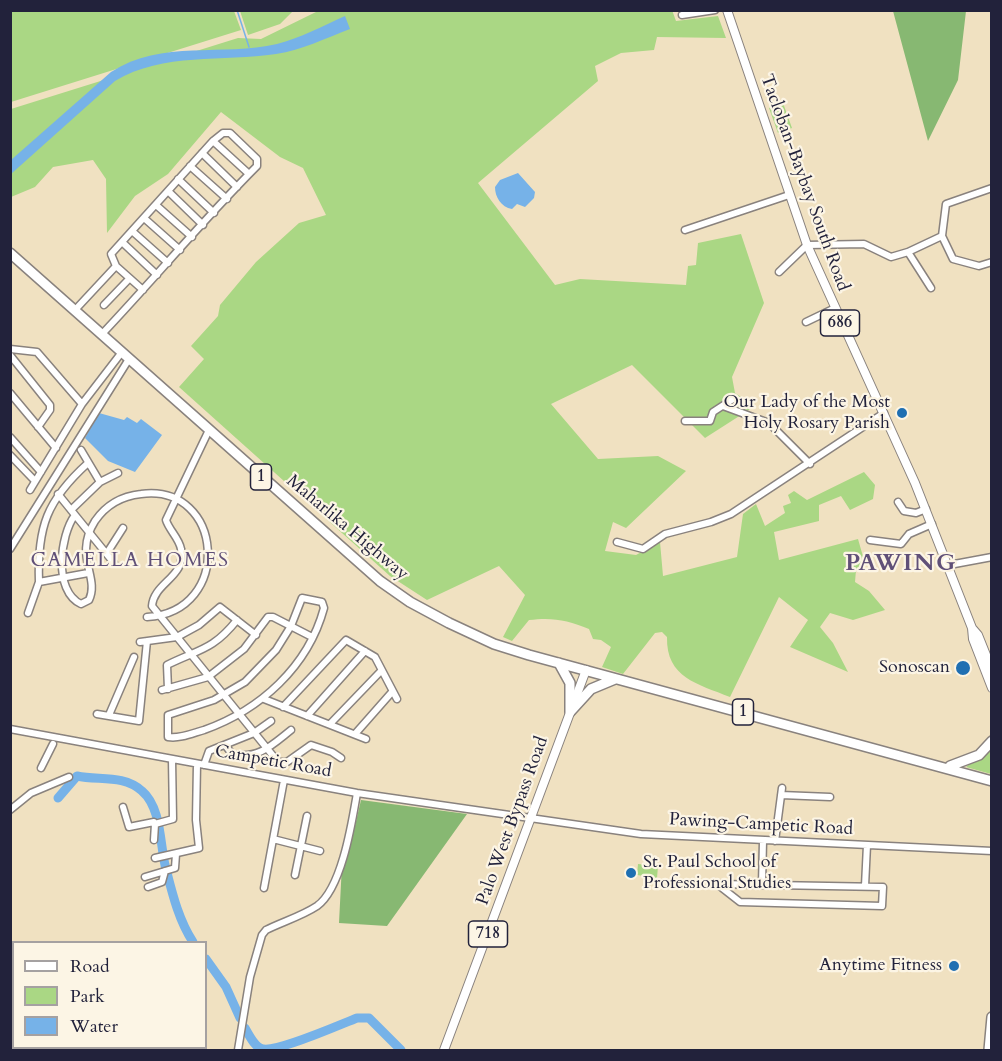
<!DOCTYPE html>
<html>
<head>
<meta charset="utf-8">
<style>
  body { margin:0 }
  #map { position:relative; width:1002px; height:1061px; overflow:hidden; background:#f0e1c1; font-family:Cardo,serif }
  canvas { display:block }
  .frame { position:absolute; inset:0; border:12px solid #22223b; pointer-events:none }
  .legend { position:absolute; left:12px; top:941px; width:195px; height:108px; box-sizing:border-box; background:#fcf5e5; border:2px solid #a5a1a1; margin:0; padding:8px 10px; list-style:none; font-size:18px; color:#22223b }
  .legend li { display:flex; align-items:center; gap:12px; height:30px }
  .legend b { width:30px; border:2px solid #a5a1a1 }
</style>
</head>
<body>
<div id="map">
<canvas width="1002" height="1061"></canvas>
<div class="frame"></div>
<ul class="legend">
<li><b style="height:8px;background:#fff"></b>Road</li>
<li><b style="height:16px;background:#aad784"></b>Park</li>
<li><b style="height:16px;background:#76b2e8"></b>Water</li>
</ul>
</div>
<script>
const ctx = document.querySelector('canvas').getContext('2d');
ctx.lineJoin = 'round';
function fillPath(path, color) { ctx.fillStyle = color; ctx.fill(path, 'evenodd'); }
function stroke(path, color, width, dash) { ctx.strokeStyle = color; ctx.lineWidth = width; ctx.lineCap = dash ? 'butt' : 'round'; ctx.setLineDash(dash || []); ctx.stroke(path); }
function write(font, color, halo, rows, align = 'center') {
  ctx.font = font + ' Cardo,serif'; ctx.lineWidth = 4.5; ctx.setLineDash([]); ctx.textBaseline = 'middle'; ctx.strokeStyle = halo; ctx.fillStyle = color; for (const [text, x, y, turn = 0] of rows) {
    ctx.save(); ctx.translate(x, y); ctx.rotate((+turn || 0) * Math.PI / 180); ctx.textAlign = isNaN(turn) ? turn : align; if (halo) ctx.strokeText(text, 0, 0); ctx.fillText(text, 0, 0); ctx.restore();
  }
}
fillPath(new Path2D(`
  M672,10l4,11 42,-5 8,22 -69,-1 -3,13 -33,3 -26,13 3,15 -120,102 77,102 25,-6 106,6 2,-19 8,-1 2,-22 43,-9 23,69 -32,74 3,16 20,13 -50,32 -73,-73 -81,39 47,55 60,-3 28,15 -60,57 -13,-6 -8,29 31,4 24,-13 3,34 74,-19 6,-43 13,-10 9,22 20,-13 -2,-7 8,-3 -3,-8 6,-4 13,9 57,-28 11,13 -2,14 -23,11 -9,-14 -22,9v16l-45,11 5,28 79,-21 6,21 -8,10 -1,12 14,9 16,19 -32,10 -23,-7 -10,14 13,16 15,29 -58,-25 18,-27 -29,-23 -49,100c-32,-13 -64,-19 -63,-60l-5,-5 -7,1 -32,41 -21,-7 9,-20 -10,-7 -8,-1 -4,-10c-21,-9 -37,-12 -60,-9l-17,21 -9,-4 22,-42 -26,-29 -72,34 -37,-24 -211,-189 25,-28 -13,-13 27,-30 2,-11 36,-43 43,-39 27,-8 -23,-47 -23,-11 -59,-45 -53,62 -33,22 -28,37 -1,-54 -13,-19 -40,7 -18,20 -24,10v-88l227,-71 23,1 57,-28z
  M11,11h223l7,19 -230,72z
  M240,11v-1l53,1 -13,13 -32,11z
  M783,103l9,25 -14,5 -9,-25z
  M991,745v29l-25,-7z
  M638,864l20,2 -1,12 -20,-3z`), '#aad784');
fillPath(new Path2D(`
  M893,11h73l-8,69 -30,61z
  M361,800l106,14 -80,112 -48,-3 3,-59 9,-21z`), '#87b872');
fillPath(new Path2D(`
  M345,16l5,13c-24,9 -48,21 -74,25 -53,8 -113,-2 -161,27l-104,93v-14l100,-88c51,-33 112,-15 166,-28 23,-6 46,-18 68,-28z
  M518,173l17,19 -1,6 -9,9 -8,-3 -5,5c-11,-2 -17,-12 -17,-22l5,-7z
  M99,413l25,7 3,-3 10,6 4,-4 21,16 -27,37 -27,-11 -23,-23z`), '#76b2e8');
stroke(new Path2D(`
  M237,10l12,37`), '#76b2e8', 1.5);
stroke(new Path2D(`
  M58,798l19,-22c21,5 46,-2 65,15 19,16 18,52 23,74 7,27 13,54 28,77
  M206,959l20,28 14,31
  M245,1028c4,7 10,20 18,21 15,3 76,-24 94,-31h12l32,32`), '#76b2e8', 9);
const minor = new Path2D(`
  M682,15l33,-5
  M213,141l36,33
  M202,153l35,34
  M190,166l37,33
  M178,179l36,34
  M168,191l35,34
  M156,205l36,32
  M144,218l36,32
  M685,230l104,-35
  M132,231l36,32
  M942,236l11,23 26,7 13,-4
  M122,242l35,33
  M908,252l23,36
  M779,272l28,-27 57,-1 27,13 17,-5 34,-16 4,-32 46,-16
  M104,305l25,-26
  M75,310l41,-44
  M806,322l27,-13
  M102,334c52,-55 101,-114 155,-168v-7l-27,-26h-7l-10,8 -102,113 5,12 27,24
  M10,349l27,3 45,52
  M10,355l40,50v5l-12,17
  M10,393l46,55
  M723,406l46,17 41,41
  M685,421h25l3,-9 20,-13
  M209,430l-43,90c3,10 13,18 15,29 6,28 -27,33 -29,57l126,156h9l24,-17 21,7 9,6
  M10,437l31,35
  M81,450l19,32
  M10,455l25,26
  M30,490l52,-86 40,-52
  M58,494l56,69
  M898,502l6,9 12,2 10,-4
  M71,510l29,-28 18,-9
  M75,515c-15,20 -22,76 6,89l8,-4c11,-23 -16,-44 6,-79 11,-16 27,-25 46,-27 83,-11 93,118 6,123
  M870,540l31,4 8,-10 23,-10
  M617,542l26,7 22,-15 46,-12 20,-8 153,-101
  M10,549l119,-190
  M107,553l16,-25
  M949,565l43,-8
  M39,582c-2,-55 8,-82 49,-119
  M302,598l20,4 2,6c-16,59 -64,102 -120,122 -11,3 -24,9 -36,7v-22l46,-15 31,-18 31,-32 15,-24z
  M28,613l11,-31 49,-9
  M140,642l37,-5 22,-12 21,-18 36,28
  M168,689l-1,-24c32,-16 45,-14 70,-45
  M162,690l46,-13 36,-28 24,-32h5l39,20
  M264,699l102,40
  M283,707l63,-67 29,17 22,42
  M97,714l42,7 8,-80
  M109,715l25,-58
  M307,716l58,-65
  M330,724l51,-53
  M10,729l347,64 284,41 351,17
  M355,734l37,-42
  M225,745l7,9c26,6 40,-9 59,-24
  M204,765l5,-14 45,-18 17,-12
  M41,768l12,-24
  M781,795l49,2
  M123,807l6,20 25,-5 1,2
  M10,810l21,-17 38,-16
  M273,839l47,12
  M154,840l1,-16 18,-5 -1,-60
  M775,841l7,-53
  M155,858l44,-10 -3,-28 1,-56
  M295,875l12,-59
  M145,877l30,-9 1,-14
  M717,884l166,3 -1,19 -142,-4z
  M762,884l1,-43
  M865,886l2,-41
  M148,887l14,-5 3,-11
  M264,888l20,-108
  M238,1050l12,-73 12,-42 4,-5c16,-8 36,-14 51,-24 25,-18 35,-84 40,-113`);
const major = new Path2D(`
  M727,10l80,235 108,238 57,145 1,11 19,49
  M972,628l6,7 14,35
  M444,1050l142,-380`);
const highway = new Path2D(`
  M10,253l370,328 30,21 39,21 45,21 35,11 463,126
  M559,663l11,20v29
  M570,712l21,-23 24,-10
  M950,766l29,-11 13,-14
  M989,1050l3,-33`);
stroke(minor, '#89827e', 9);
stroke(major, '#89827e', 10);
stroke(highway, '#89827e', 12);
stroke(minor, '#fff', 6);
stroke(major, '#fff', 8);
stroke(highway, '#fff', 9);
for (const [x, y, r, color] of [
  [902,413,6,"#1f6fb2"],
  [963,668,8,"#1f6fb2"],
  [631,873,6,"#1f6fb2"],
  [954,966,6,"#1f6fb2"]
]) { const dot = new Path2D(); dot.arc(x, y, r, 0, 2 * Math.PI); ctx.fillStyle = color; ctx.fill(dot); stroke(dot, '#fcf5e5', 2); }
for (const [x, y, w] of [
  [840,323,39],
  [261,477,21],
  [743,712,21],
  [488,934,39]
]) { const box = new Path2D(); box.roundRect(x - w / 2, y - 13, w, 26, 4.5); ctx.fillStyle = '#fcf5e5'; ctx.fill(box); stroke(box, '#22223b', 1.5); }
write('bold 16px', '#22223b', null, [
  ["686",840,323],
  ["1",261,477],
  ["1",743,712],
  ["718",488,934]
]);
write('18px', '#22223b', '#fcf5e5', [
  ["Tacloban-Baybay South Road",804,183,70],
  ["Maharlika Highway",347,528,40],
  ["Campetic Road",273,762,10],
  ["Palo West Bypass Road",513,821,-70],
  ["Pawing-Campetic Road",761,825,3]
]);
write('18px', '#22223b', '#fcf5e5', [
  ["Our Lady of the Most",890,403],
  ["Holy Rosary Parish",890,424],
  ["Sonoscan",950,668],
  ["St. Paul School of",643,863,"left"],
  ["Professional Studies",643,884,"left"],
  ["Anytime Fitness",942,966]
], 'right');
ctx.letterSpacing = '1.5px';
write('20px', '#605078', '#fcf5e5', [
  ["CAMELLA HOMES",130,561]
]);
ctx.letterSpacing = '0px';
ctx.letterSpacing = '1.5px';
write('bold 24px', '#605078', '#fcf5e5', [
  ["PAWING",901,564]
]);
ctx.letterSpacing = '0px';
</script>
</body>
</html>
